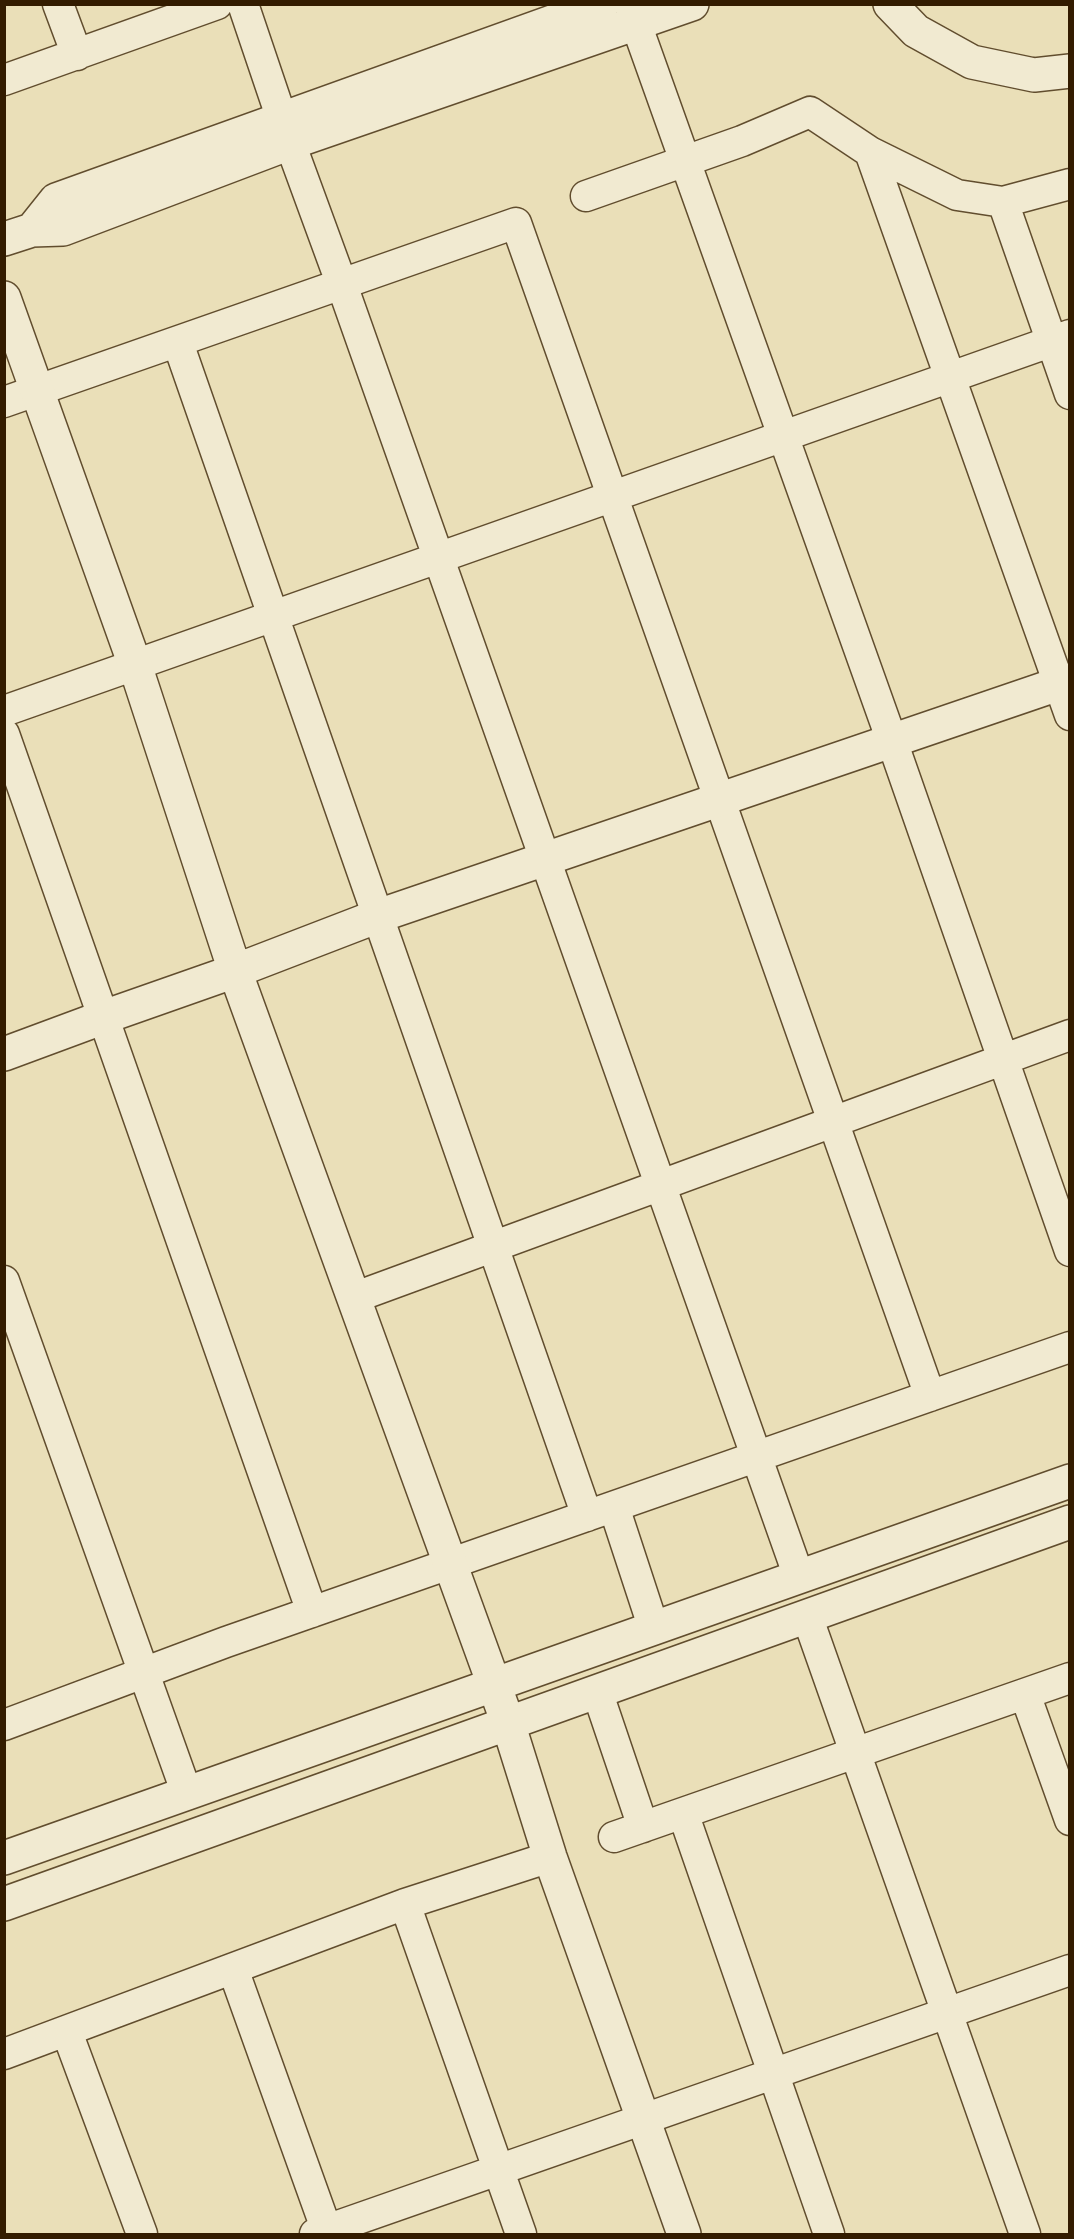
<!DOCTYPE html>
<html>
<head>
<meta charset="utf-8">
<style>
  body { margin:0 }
  #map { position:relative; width:1074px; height:2239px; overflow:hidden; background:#eadfb8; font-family:"IM FELL Double Pica",serif }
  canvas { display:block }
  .frame { position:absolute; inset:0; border:6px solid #331c00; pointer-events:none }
</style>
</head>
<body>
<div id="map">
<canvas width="1074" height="2239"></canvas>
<div class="frame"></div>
</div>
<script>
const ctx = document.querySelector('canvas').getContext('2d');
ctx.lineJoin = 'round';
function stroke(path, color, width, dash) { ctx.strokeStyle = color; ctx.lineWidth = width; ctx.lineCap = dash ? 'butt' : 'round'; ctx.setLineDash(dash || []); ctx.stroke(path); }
const minor = new Path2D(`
  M58,4l19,51
  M243,4l47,139 52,142 457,1292
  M629,4l263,737 178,510
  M4,80l213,-76
  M870,152l200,563
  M586,196l156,-55 68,-29 60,40 87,43 46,7 67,-18
  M1003,202l67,192
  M178,343l409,1173
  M4,402l512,-179 414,1173
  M4,711l1066,-376
  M4,734l308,878
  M4,1281l183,513
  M353,1298l717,-263
  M614,1507l40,122
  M807,1616l218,618
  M597,1691l46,136
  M1025,1694l45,126
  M4,1725l222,-83 844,-295
  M683,1813l146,421
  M614,1837l456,-159
  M405,1904l116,330
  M233,1969l95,265
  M67,2032l75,202
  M4,2054l401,-150 145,-47
  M315,2234l755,-264`);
const tertiary = new Path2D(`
  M890,4l26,27 56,31 62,13 36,-4
  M32,230l24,-30 546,-196
  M4,239l28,-9 31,-1 227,-86 402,-139
  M4,298l131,367 100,306 273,752 42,134 134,377
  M4,1054l100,-37 131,-46 143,-55 692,-236
  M4,1858l1066,-377
  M4,1904l1066,-382`);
stroke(minor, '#614d2e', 33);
stroke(tertiary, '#614d2e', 36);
stroke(minor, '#f1ead1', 30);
stroke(tertiary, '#f1ead1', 33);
</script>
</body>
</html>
